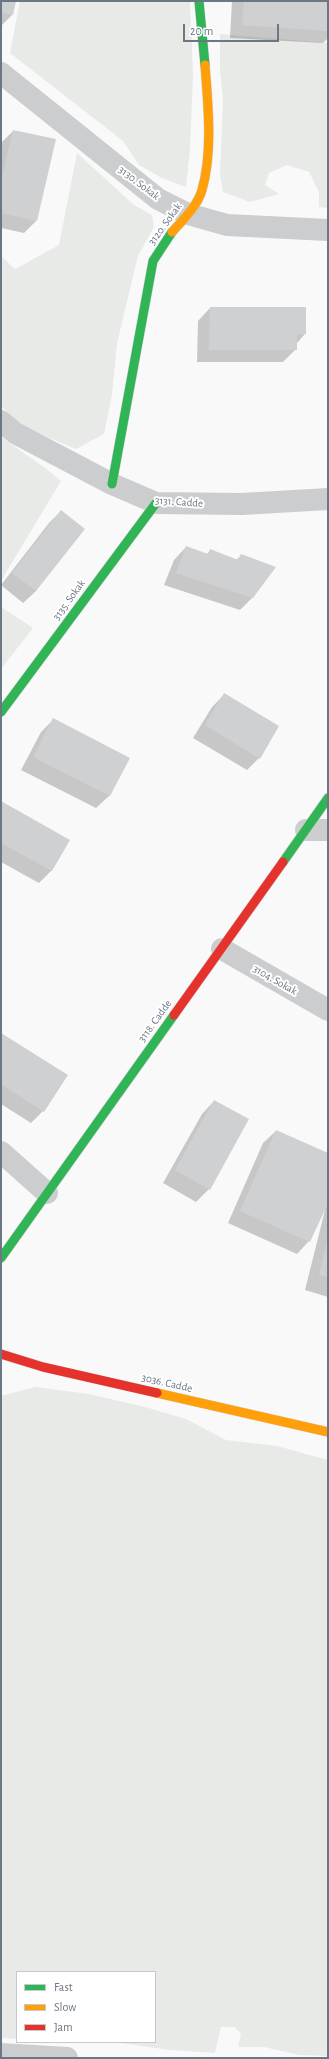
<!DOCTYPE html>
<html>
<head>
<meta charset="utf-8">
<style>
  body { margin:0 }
  #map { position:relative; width:329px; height:2059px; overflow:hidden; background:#f9f9f9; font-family:"Alegreya Sans",sans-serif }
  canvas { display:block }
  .frame { position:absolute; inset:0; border:2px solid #6c7785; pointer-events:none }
  .legend { position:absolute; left:16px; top:1971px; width:140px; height:72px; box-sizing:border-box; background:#fff; border:1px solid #c4c9ce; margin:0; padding:5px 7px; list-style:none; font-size:12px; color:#6c7785 }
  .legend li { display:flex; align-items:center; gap:8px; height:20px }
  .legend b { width:20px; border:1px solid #c4c9ce }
  .scale { position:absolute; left:183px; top:24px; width:96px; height:18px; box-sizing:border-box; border:2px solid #6c7785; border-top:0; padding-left:5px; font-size:12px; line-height:14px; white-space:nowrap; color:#6c7785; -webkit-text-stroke:3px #fff; paint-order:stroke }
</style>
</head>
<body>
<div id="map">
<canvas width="329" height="2059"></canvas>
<div class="frame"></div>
<ul class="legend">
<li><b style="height:5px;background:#30b455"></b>Fast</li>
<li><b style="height:5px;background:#ff9f0a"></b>Slow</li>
<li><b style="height:5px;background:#e5322d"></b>Jam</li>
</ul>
<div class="scale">20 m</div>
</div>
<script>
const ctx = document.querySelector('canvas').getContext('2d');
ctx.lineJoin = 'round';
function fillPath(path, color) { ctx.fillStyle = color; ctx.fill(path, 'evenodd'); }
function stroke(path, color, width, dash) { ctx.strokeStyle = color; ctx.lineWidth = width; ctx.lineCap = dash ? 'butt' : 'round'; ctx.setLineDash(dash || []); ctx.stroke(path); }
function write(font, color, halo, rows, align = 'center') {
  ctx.font = font + ' "Alegreya Sans",sans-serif'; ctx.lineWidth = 4; ctx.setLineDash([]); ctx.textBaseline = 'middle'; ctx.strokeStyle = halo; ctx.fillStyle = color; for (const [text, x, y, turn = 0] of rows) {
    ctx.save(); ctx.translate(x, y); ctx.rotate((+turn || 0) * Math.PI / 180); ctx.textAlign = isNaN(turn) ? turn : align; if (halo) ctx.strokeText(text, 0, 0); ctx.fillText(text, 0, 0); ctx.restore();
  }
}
fillPath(new Path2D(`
  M20,1h170l3,73 -3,75 -4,38 -24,-9 -23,-13 -16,-24 -113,-88z
  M220,34l108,9v165l-9,-1v-15l-10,-20 -22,-7 -18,8 -4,12 14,9 -29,8 -27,-10 -3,-18 3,-75 -3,-29z
  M77,153l57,52 18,10 2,12 -16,29 -21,87 -5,52 -8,39 -28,15 -51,-21 -24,-22v-150l14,13 44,-24z
  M1,437l47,33 13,11 -60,100z
  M1,607l32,21 -32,41z
  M35,1387l54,7 56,13 41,12 40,21 51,6 51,14v596l-29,-1 -35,-8h-26l3,-13 -6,-7h-14l-6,26 -45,-3 -57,-8h42v-70h-138v67l-16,-1v-642z`), '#e7eae7');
fillPath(new Path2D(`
  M1,1h14l-3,14 -11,11z
  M232,1h96v37l-5,5 -93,-5z
  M13,131l23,90 -12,12 -23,-5v-85z
  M210,308l95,26 -9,10v5l-13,13h-86l1,-41z
  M61,511l-25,80 -13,12 -22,-18 48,-62z
  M186,547l20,8 5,-5 25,10 6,-5 10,43 -12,12 -76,-25 10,-25z
  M224,695l35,63 -12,12 -54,-32 19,-31z
  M53,720l75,38 -19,38 -13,12 -75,-38 20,-38z
  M1,803l67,37 -17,31 -12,12 -38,-21z
  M1,1034l42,77 -12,12 -30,-19z
  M214,1101l-5,88 -13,13 -33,-19 39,-69z
  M276,1131l52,23v143l-23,-7 20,-80 -16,31 -12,13 -69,-31 35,-80z`), '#0003');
fillPath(new Path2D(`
  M1,1h15l-3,14 -12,-2z
  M244,1h84v30l-86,-6z
  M13,130l43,9 -19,82 -36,-8v-31z
  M210,307h96v27h-9v16h-88z
  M61,510l24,19 -49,62 -24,-18z
  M186,546l22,8 2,-5 28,11 3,-6 35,13 -23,31 -77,-25z
  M224,693l55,33 -19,33 -55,-34z
  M53,718l77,40 -20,38 -77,-39z
  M1,801l69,39 -18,31 -51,-28z
  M1,1033l67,42 -24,37 -43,-28z
  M214,1100l35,19 -39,71 -35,-20z
  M276,1130l52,23v50l-18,39 -70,-31z
  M327,1242h1v35l-9,-2z`), '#cfd0d2');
const fast = new Path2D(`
  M199,1l6,64
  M112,484l41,-223 19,-29
  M1,712l155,-209
  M283,862l45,-64
  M1,1258l173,-243`);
const slow = new Path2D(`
  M172,232c11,-12 26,-27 30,-42 11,-39 6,-85 3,-125
  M157,1393l171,39`);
const jam = new Path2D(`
  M174,1015l109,-153
  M1,1354l42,13 114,26`);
stroke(fast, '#d5d5d6', 10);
stroke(slow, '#d5d5d6', 10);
stroke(jam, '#d5d5d6', 10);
stroke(new Path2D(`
  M1,73l157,126 30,15 39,11 101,5
  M1,421l14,12 97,51 44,19 86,1 86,-5
  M306,830h22
  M222,949l106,61
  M1,1152l46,41
  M1,2054l66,4`), '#cccdce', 22);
stroke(fast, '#30b455', 9);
stroke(slow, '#ff9f0a', 9);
stroke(jam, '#e5322d', 9);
write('11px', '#6c7785', '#fff', [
  ["3130. Sokak",139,183,37],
  ["3120. Sokak",165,224,-54],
  ["3131. Cadde",179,502,4],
  ["3135. Sokak",69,600,-54],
  ["3104. Sokak",275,980,30],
  ["3118. Cadde",155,1021,-54],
  ["3036. Cadde",167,1383,13]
]);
</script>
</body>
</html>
